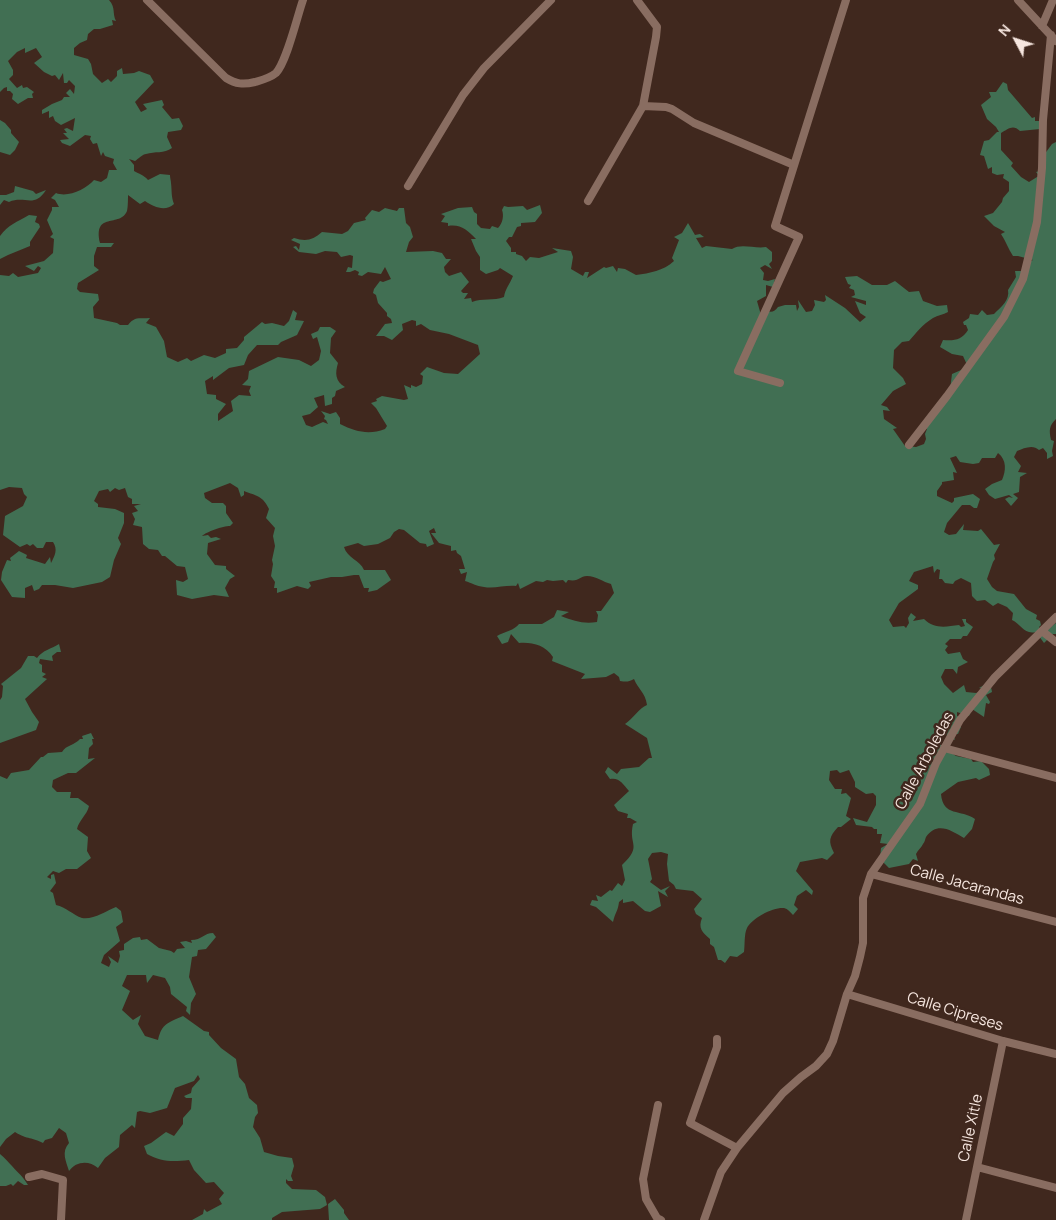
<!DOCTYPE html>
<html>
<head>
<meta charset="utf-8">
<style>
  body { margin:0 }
  #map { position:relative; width:1056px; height:1220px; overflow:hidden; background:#40281e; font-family:Manrope,sans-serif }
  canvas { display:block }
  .north { position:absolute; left:991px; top:15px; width:50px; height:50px; -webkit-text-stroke:4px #40281e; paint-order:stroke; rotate:310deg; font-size:14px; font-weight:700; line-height:20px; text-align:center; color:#f6e6df }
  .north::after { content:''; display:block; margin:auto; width:18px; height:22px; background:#f6e6df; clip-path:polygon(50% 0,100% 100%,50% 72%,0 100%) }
</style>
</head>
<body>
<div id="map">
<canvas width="1056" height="1220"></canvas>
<div class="north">N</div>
</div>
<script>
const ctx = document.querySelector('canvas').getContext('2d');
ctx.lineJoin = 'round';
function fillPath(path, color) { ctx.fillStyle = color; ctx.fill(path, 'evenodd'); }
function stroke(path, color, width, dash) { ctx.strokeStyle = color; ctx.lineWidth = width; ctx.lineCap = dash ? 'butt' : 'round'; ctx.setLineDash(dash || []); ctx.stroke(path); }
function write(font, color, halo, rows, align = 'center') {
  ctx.font = font + ' Manrope,sans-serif'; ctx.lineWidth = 5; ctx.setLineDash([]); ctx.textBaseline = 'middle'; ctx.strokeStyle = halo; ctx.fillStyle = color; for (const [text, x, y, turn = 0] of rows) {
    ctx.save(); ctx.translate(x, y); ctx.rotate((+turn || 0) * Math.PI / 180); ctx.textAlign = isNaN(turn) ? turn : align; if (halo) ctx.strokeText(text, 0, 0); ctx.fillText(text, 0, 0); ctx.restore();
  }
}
fillPath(new Path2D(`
  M0,0h109c7,8 3,13 7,21l-4,-1 1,5 -13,4h-6l-6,5 -1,6 -7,3 -6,5v7l14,4 3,5 2,10 9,9 6,-4 3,3 6,-6v-5l5,-3 1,6 11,-1 5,-2 11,4 4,7 -19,20 6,10 6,-3 -4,-5 19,-4 2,5 -2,2 10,12 7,-1 4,8 -2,4 -13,2 -1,5 5,11c-8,6 -17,3 -26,6 -3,0 -8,5 -11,7l-6,-2 5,6v6c5,3 10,4 14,9l12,-6 10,1c0,3 1,6 1,8 1,8 0,13 3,21 -9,8 -20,3 -29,-3l-5,3 -12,-9c0,4 0,12 -1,16 -7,17 -34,0 -27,32h14l-3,4h-14l-3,9v10l5,4 -21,13 -1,6 3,3 18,2 1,6 -6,7 1,11 23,5 3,2h8c7,-9 11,-6 22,-7l-4,5 10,4 8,14 3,16 11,5 9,-4 4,3 13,-6 11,3 11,-5v-4l11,-1 7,-8v-3l18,-15 3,2 7,-1 12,3 5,-5 4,-11 4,3 -2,7 9,1 -7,14 -16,7 -3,3h-21l-9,10 -4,10 -15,3 -16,12v-4l-8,5 2,13 9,1v4l10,5 -8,10v7l15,-10 -2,-10 8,-6 12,1 -2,-5 2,-5 -9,-1 6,-6 1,-8 29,-14 21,3 12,6 8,-6 2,-9 -4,-14 -4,2 -2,-5 7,-3 2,-4h10l6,4 -5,7 -1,15 8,10c-3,10 -3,18 7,24l-9,4 -1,5 -3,2v6l-7,2 -1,-11 -10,3 4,9 -8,7 -8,2 4,9 6,2 11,-5 5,2 -2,-4 -2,-1 1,-3 -4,-5 9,3 6,-2 4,6v6c16,8 29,11 45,5l2,-3 -11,-18 -5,-5 6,-2 -1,-2 6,-3 22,4 4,-1 -4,-14 7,3v-3l5,2 6,-3 1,-8 -3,-2 7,-7 17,6 14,1 22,-20 -2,-9 -29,-11 -19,-4 -9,-6 -5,2v-5l-4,-1 -10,4 1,6 -11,10 -8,-4h-8l9,-12 7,-1 -1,-4 -4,-3v-3l-9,-10 -2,-8 -3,-2 1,-4 6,-8 3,1 8,-3 -6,-12 -4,7 -13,-2 -6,4 -4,-1 1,-3 -4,-2 -5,2h-4l2,-5 4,1 1,-12 -3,-1 -9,2 -4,-5 -12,-1 -9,3 -17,-2 -6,-5 3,-1 3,4 1,-6 -9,-4 3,-2c12,4 19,2 28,-6l20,2 6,-3 6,-8 12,-3 -1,-2 7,-8 7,2 6,-4 12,3 2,-3h5l2,15 4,4 3,10 -4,5 -3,10 27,-1 9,2 4,6h5l-7,8 1,5 4,4 12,-4 8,10 -8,9 2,2h5l-4,6 7,-1 1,4c10,-4 22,-1 32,-5 1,-8 6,-13 9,-21l-13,-8 -2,2 -12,4 -6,-4v-13l-4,-6 -5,-12h5c-9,-9 -15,-15 -28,-13v-3l-7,-1 4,-6 -4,-2 17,-6 14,-1 2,5 3,2v10l4,4 9,1 2,-3 6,2c5,-5 6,-13 4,-18l2,-4 4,1 15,-1 4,4 13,-5 2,8 -7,9 -14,1v3l-4,1 -5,10h-3l-3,4 5,7v4h5v2l6,2 4,5 4,-4 9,1 19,-6 -6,-4 19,3 2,6 -2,12 12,7 2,-4h4l-2,6 17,-11 2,1 7,-2 4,6 1,-4 7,1 11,6c14,-2 27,-4 38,-14l-2,-3 7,-18 -5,-3 8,-4 6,-10 7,12 5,-1 4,3 -8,1 6,10 4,-2 26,3c9,-6 23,0 34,-2l6,5v9l-3,3 3,5 -7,-4 -5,3 4,5 -1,7 5,1 7,-2 -2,8 -7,-2v11l-9,5 4,14 6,-4c5,2 8,0 11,-4l7,-2h11l1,6 2,-4 -1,-7 8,12 6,-1 3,-6 -1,-5 10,2 2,-2 -1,-5 20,13 15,14 6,-5 -6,-4 -5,-12 11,4v-4l-15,-4 4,-2 -1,-5 -5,-2 2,-3 -3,-1 -3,-7 12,-1 15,9h15l8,-4 14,11 10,-1 4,10 14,5 10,-1 1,7c-5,3 -10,3 -15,6 -10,6 -17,15 -24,23l-7,1 -8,8 -1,18 10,10 3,6 -13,7 -12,14 6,2 3,4 -7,-1 1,9 13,9 -4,1 12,17 11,1 8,-3 2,-5 -1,-5 2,-5 -2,-1 12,-21v-5h4l9,-12 2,-16 16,-7 -5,-11 -11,-2 -12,-7 3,-7c11,1 19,0 25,-10l-2,-5h-2l-1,-3 6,-4 1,-4 8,1 4,-5 5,5 7,-1c7,-7 16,-14 14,-24l8,-13 -1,-6h9l-1,-7 10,-4 -15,-4h-5c-5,-7 -7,-15 -12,-22l4,-2 -11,-6 -10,-10 9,-3 9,-11 1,-4 6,-7v-9l-6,-4 1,-4 -7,1 -5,-2v-6l-4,2 -4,-13 -4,-1 4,-14 5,-1 8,-8h2l-3,-5 -9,-8 -6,-14 10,-8 -2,-5h7l7,-10 4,2 1,6 24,28 3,-1v4h4l2,-3 -1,11 -20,2c-7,-7 -12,-2 -19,2v17l12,13 -2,3 10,11 8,5 8,-5h3l-4,-5 7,-2 -2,-11 11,-15 4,-2v277c-7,7 -7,11 -5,21l3,1 -2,10 1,5 -6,3v-6l-4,-5 -4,2c-6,-6 -15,-2 -22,1l-3,6 7,9 -3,6 9,1 -7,4 -1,15 -6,2 5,4 -7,8 -6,-7 4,-2 4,1 -4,-3 -14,4 -6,-4 -4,-6 7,-5 10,-4c4,-9 5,-20 -4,-27l-3,5h-13l-3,5 -6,1 -13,-2 -4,-6 -6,2 7,15 -4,-1 1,8 -12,2v2l-5,7v5l15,7 2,-2v-3l19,-4 7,5 -3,9h-3l-4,-3h-8l-15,18 -3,9 5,3 7,-1 8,-10 -1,6 15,1 3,-2 13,16 6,-1 -6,11 1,4 -2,3 -6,17 5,8 5,4 17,3 12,15 11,6 -1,4 4,2 1,4 -2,2 4,6 13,-10v11h-3l-9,9 -8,-11c-12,3 -15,-8 -24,-12l1,-7 -6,-6 -9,-4 -5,3 -8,-6 -8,1 -5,-5 -1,-13 -10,-5 -6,3 -2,3 -8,-1 -3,-4h-3l1,-9 -3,-1 -3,4 -1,-7 -19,6 -5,9 9,4v4l-19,14 -10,17 4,7 11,-1 2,2 3,-5 -1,-5 3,-5 5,4 -3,4 11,-2c10,10 21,8 35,6l2,2 4,-1 -3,-7h4v3l7,5 -6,9h-4l-2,3h-11l-5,5 3,2 -3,4 3,4 12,-2 3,7 5,3 -10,5 -1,7 -4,-5h-8l-4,8 3,7 9,9 11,-8 2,7 10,1 11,-4 -8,-1 7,-4 5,3 1,5 -6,3 4,7 -1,2 -3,-1 -2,14 -12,-8 -3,7 -12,-4v4l6,2 -3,5 1,4 -3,7h-5l2,6 -8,-4 -3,-4 -7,7v3l19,14 15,3 2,3 8,-1 8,8 1,6 -11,5 -3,-2 -18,4 -17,12c2,23 20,15 34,25l-3,10 -8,9c-13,-8 -27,-17 -38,-1 -1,2 -1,5 -3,7 -2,4 -5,6 -7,10l2,7 -5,-2 -4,5 -20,4 -9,-9 1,-11 7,-4 -8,-1 2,-9h-5v-5h-3l-2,-2 -16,-2 -3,-7 14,4 9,-17v-9l-3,-3 -7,1 -11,-7v-5l-6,-12 -9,3 -3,-3 -7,1 -1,9 6,9h7l-1,5 5,-1 5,5 -5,18 5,3 -10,8h-3c-9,10 -10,14 -4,26l-7,7 -5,-2 -22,4 -4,9 17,20 -1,4 -6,-5 -9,6 -3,9 4,4 -5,6c-3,-3 -5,-6 -9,-7 -11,-1 -32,10 -37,20 -3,6 -2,17 -3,24l-7,5 -7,-1 -5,7 -4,-3h-3l-4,-13 -4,-3v-5c-8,-7 -12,-11 -8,-21l-6,-4 -2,-5 8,-10 -9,-8 -17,-2 -2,-4 -5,-4 -2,-17 1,-10 -7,-2 -9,1 -4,6 4,20 -2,3 11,8 9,-4 -5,5 3,6 -10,-6 3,15 -11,6 -5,-1 -12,-10 -10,2v-4l-4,3c-1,9 -4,11 -6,20l-17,-15 -6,-2 2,-5 6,1 -2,-6 5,2 9,-7 2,1 6,-8 4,3 3,-6 -3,-15c21,-20 6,-19 11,-41l4,-2 -7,-4h-3l1,-4 -10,-3 -4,-6 15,-14c-6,-7 -10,-14 -19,-12l-5,-7 3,-5 9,7 4,-5 18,-2 10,-9h3l-5,-20 -22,-14c8,-5 14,-16 22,-19 -2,-13 -9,-16 -13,-26 -6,3 -7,3 -14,2l-1,-4 -5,-4 -8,4 -25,2 4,-5 -33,-13 1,-4c-8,-12 -21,-15 -34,-14l-8,-9 -3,8 -6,2 -5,-8c7,-4 18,-6 22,-12h23l12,-7 3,-7 12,2 -8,4c13,5 22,8 36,6l1,-7 -2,-4h5l13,-18 -3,-9c-8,-2 -15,-8 -24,-8 -8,0 -7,6 -19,4l-2,3 -3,-3 -10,1 -6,-1 -4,2 -7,-1 -16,8 -2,-6 -2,3c-11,-1 -22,3 -32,1 -8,-1 -12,-4 -19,-6l2,-9 -6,2 -2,-5h6l-4,-13 -4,-3 -1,-3 -5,1v-5l-12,-3 -8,-10h5l-2,-5 -5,3 5,13 -7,3 -1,-3 -6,-1 -16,-13 -5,-1 -5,3 -4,6 -12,6 -14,2 -6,-3 -14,4c3,11 16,13 20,23h21l6,10 -14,10 -9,2 1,-4h-5l-5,-13h-5l-12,2h-11l-22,5 2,4 -3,3 -11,-3 -20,7v-5h-3l1,-6 -4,-6 2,-12 -1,-4 3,-14 -2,-10 2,-8 -9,-10 3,-9c-6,-13 -12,-13 -25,-18v4l-3,2 -3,-9 -8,-5 -26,10 1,5 7,5h11l3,3v7l7,10 -3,3c-7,0 -24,6 -28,10l6,-1 3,3 5,-1 5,2 -13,4 -1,11 8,11 11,1v3l9,7 -5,3 -5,9 4,9 -15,-2 -22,4 -15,-4 -1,-15 7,2 5,-3 -3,-12 -8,-1 -12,-10h-3l-4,-6 -9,-1 -6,-5 -1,-17 -9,-2 2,-6 -3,-6 6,-2 -4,-5 7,-2h-9v-5l-4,-2 -3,-9 -6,2 -4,-2 -5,4 -2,-3 -9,2 -5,10 4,3v3l17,2 9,4v10l-6,15 3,6 -7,16 -4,17 -8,5 -29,6 -18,-3h-13l-3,4 -5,2 -2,-6 -7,3v10l-13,-1 -11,-17 1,-8 5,-12 4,1 -1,-3 9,-7 8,4 -1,3 19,6 5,-7 1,6c4,-8 7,-13 2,-21h-7l-3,6h-6l-4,-4 -3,2 -3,-2 -7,3 -17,-12 2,-19 18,-10 4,-9 -3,-3 -2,-6 -13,-1 -9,3v-215l9,1 4,-3 5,4 20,-4 3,-5 -3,-2 -4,5 -9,-5 19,-5 9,-8 1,-14 -4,-2 3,-3 -6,-14 5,-10v-3h7l-4,-7 -4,-2 5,-5c12,5 30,-4 38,-13l7,2 6,-4 2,-8h8l-4,-7 1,-4 -9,-3 -2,-4 -2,4 -4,-13 -4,1 -3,-5 1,-3 -6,-1 -15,11 -8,-3 -2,-3 9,-1 -6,-6h4l-3,-4 3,-1 6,3 2,-13 -14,7 -6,-4 -2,-5 -4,2v-7l-7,3v-4l10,-6 10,-4 2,-3h6l-4,-4 4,-4 4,5 1,-8 -6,-6 -2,3h-3l-1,-10 -4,7 -4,-5 -3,1 -8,-4 -10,-9 8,-6 -6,-9 -11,5v-5l-8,4 -9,9 5,9v5l-4,4 8,9 5,-3 1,3 4,-1 7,5 -2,2 1,4h-5l-10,6 -6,-5 1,-5 -3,-3h-3v-4l-3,1 -4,4z
  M0,120l5,3 6,7v3l8,9 -4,8 -5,5 -10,-3z
  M15,186l18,5 3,3 10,-4c-12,19 -21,5 -37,12l-5,-2 -4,5v-10h6l8,-3z
  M29,215l8,1 -2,6 4,2 1,3 -10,15v4l-22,9 -8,4v-23c8,-11 17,-14 29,-21z
  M59,644l2,8h-4l-5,4 1,5 -13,-2 -1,4 3,2v7l4,2 -4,3 5,2 -22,20 7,13 7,10 -3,8 -36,13v-43l2,-3 1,-11 -2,-2 20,-16 7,-12h6l3,2c6,-8 14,-9 22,-14z
  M91,733l3,6h-2l1,5 -4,4 -1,11 7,-1 -19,15h-8l-15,7 -1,7 5,5h14l-1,6h8l11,8c-2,9 -10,14 -12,23l11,8 -1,14 4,7 -14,11h-11l-7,4 -6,-2 -6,6 4,2v-4l3,-1 2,9 -6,8 3,2 3,12c10,2 17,10 26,13 11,2 24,-7 34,-11l5,4 2,11 -7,5 4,14 -16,14 -3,8 8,4 2,-5 -3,-6 10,7 2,-7 -1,-5 5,-1v-6l9,-6 7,-1 1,3 6,-1 12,9 12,3 3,2 3,-4 8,-1 -5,-6 6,-1 6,2 -1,-3c11,0 13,-7 22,-7l3,4 -10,12 -8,1 -1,6 -5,1 -3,20 7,17 -5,9 -1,12 -4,-4 1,-4 -16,-13 -1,-7 -5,-9 -12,-3 -6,8 -1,-8h-19l-5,11 8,5 -8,19 11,10 8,-5 -3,9 7,12 13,4c4,-17 10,-17 25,-24l21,15 5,1v3l12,13 15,11 3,18 6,7 4,14 8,7 1,8 -3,4 -2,10 7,11 4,14 14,4 14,2 2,8 -3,10 2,5h-5l-2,-2v4l6,6 24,1 9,7 2,8 -7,4 -38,3 -10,6v2h-80l11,-6 1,-5 3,3 15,-8 -3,-5 5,-6 -10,-11 -8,1 -12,-13 -5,-10c-16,2 -28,2 -42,-6l-3,-8 7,-3 15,-11 8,4 9,-12v-6l8,-9 1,-11h-6l-2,-2 7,-3 1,-5 8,-9 -2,-4 -4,6 -19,7 -8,20 -17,5 -10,-2 -3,1 -2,16 -3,-3 -12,10 -1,12 -14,11 -7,10c-9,-8 -22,-7 -29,3 -3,-10 -8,-19 0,-28l-3,-10 -7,-5 -7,10 -7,2 -2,3c-11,-6 -15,-3 -28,-11l-9,7 -6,8v-371l7,3 4,-6 18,-3 12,-13h2l5,-4 14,-1c4,-7 13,-7 18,-13h3l-1,-3z
  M0,1154c5,4 8,8 12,12 7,8 10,9 16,19h-4l-6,-4 -5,5 -2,-2 -5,2h-6z
  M335,1199l9,11v3l5,7h-20l-1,-16z`), '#416f53');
stroke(new Path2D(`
  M147,0l79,78c10,6 17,7 29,4 7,-2 15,-4 21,-9 11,-12 21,-56 27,-73
  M1018,0l38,41
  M1042,26l11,-26
  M643,106l23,1 6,2 22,14 100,42
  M408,186l55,-91 21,-27 67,-68
  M588,201l55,-95 13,-69 1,-10 -20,-27
  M780,383l-42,-12 61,-134 -24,-11 71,-226
  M909,445l38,-49 57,-79 19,-38 14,-57 5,-54 1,-48 8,-85
  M1042,631l14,11
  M944,748l112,30
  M871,874l185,48
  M847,994l156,47 53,13
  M717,1039v8l-27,76 47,25
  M658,1105l-15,74 3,20 11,19 4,2
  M977,1167l79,21
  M29,1177l13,-3 21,6 -2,40
  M704,1220l17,-48 16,-24 46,-55 18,-16 15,-11 11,-12 6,-13 14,-47 8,-18 5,-19 3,-14v-45l8,-24 49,-70 16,-41 24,-43 35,-43 61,-60
  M966,1220l37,-179`), '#896d61', 8);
write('15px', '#f6e6df', '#40281e', [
  ["Calle Arboledas",925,761,-62],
  ["Calle Jacarandas",967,885,15],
  ["Calle Cipreses",955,1012,17],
  ["Calle Xitle",971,1128,-78]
]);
</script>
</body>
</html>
